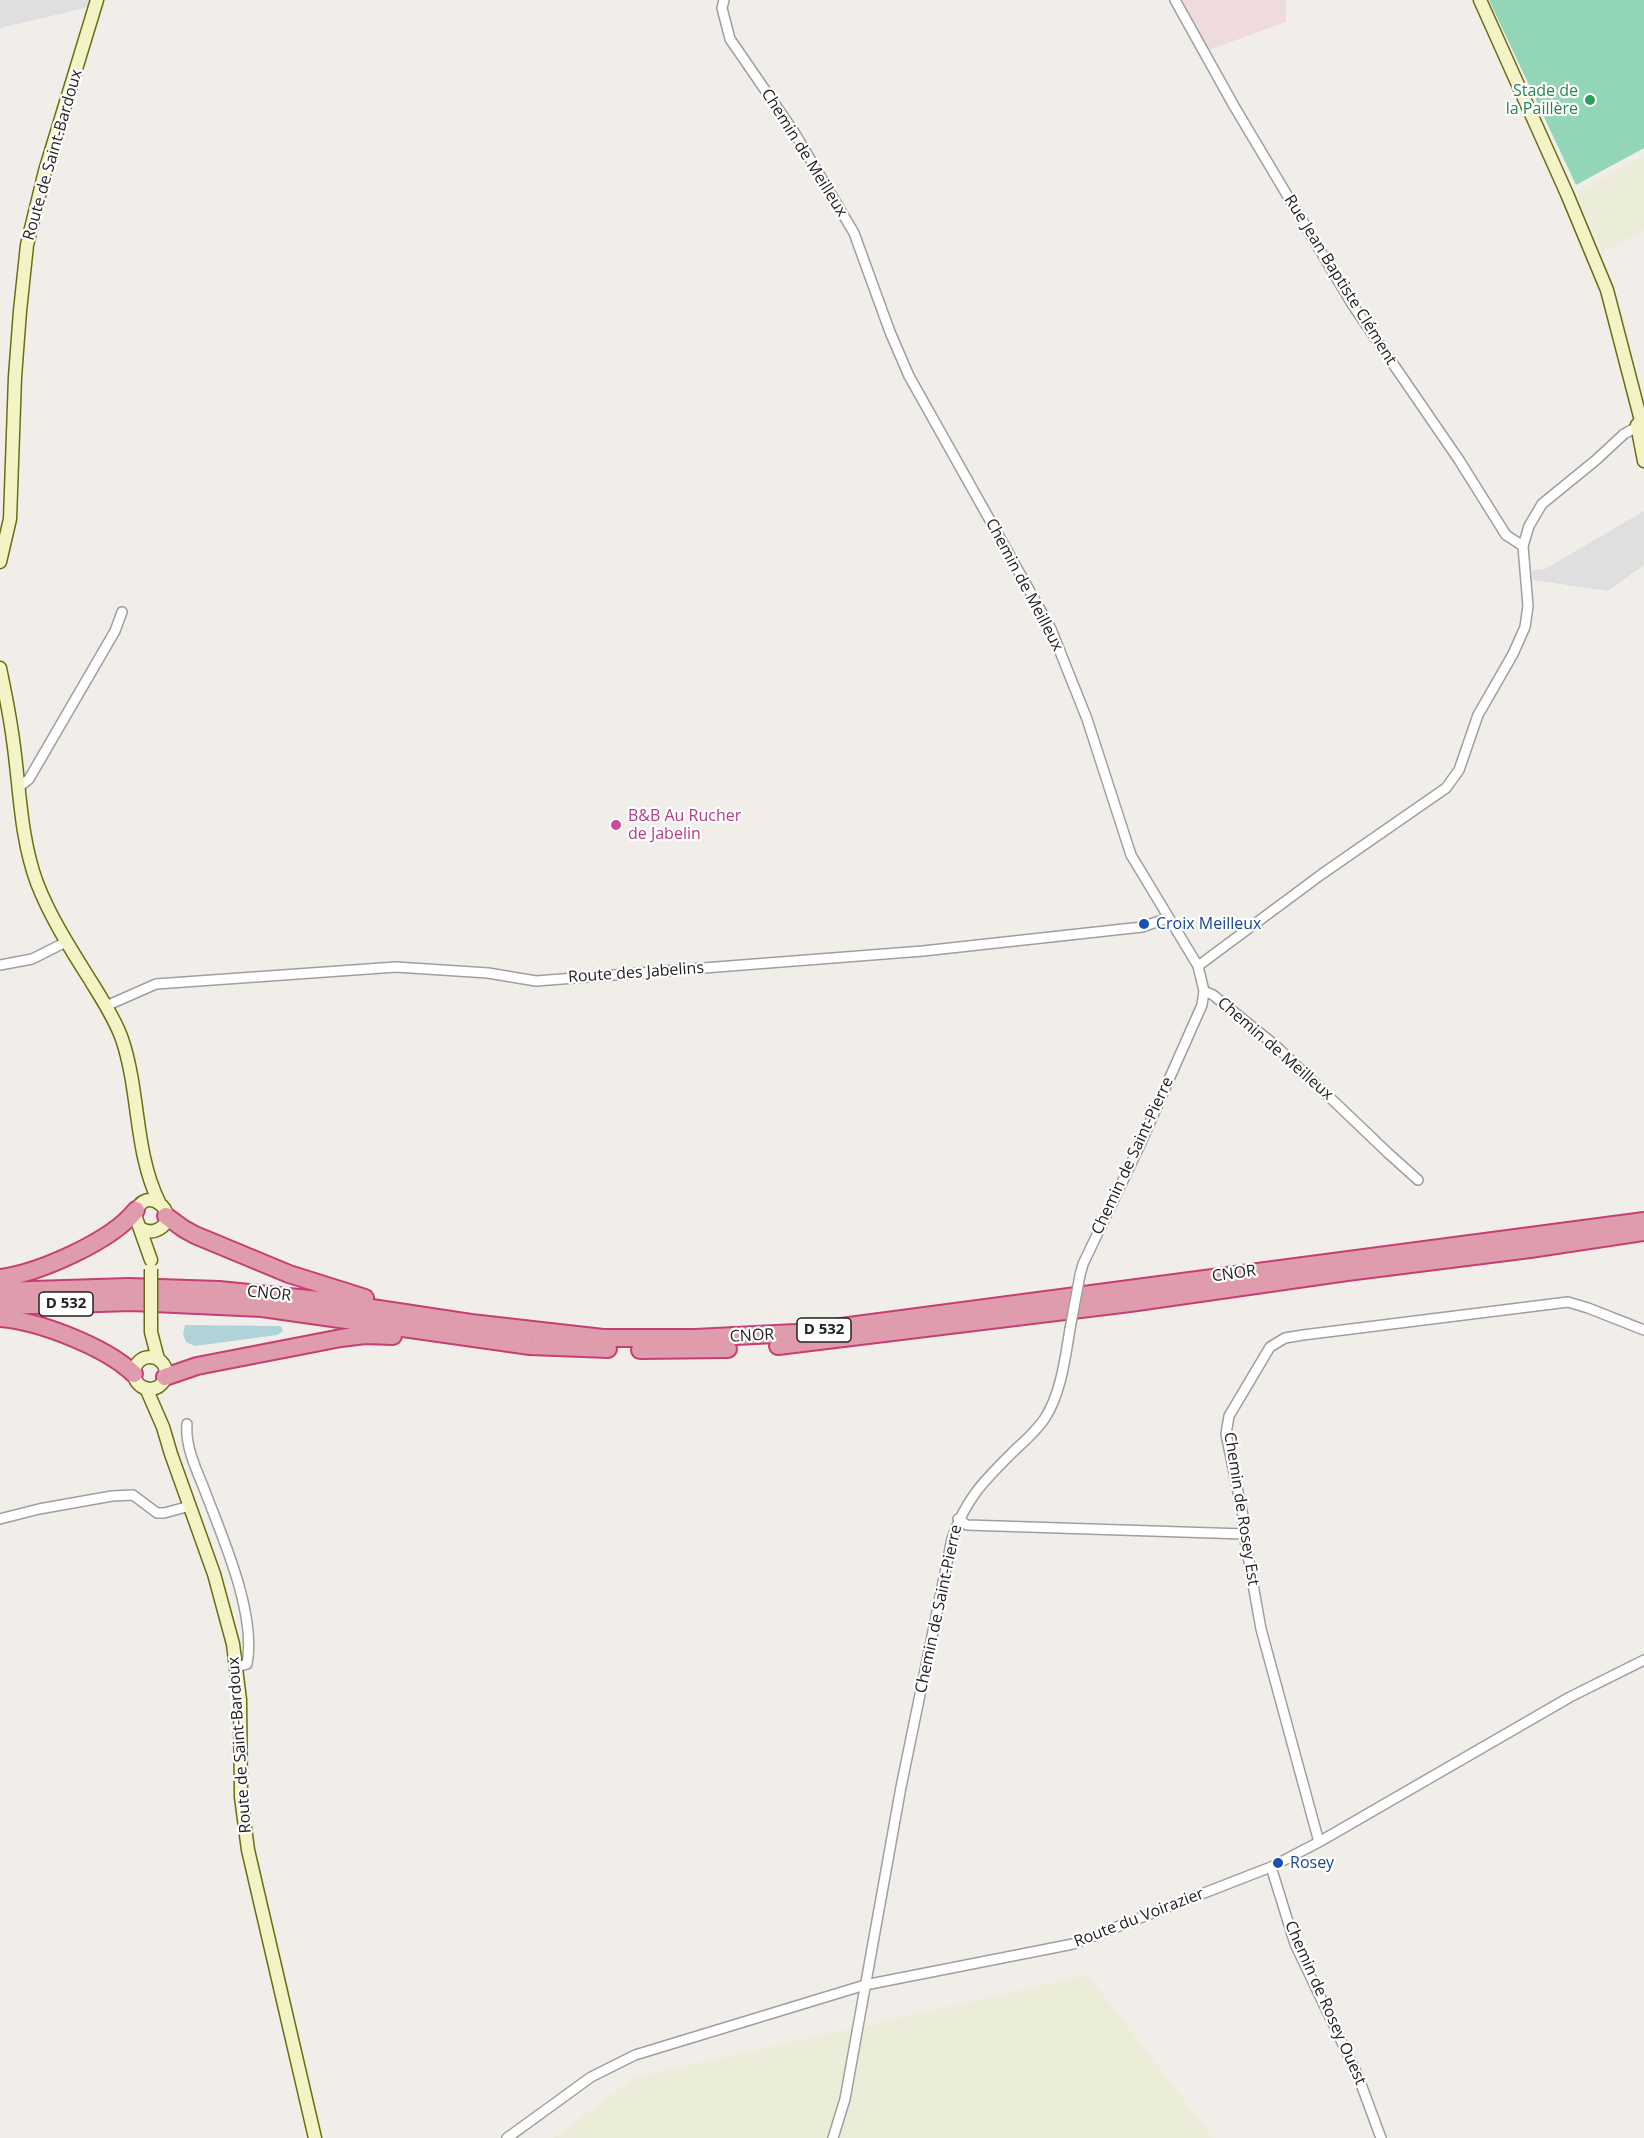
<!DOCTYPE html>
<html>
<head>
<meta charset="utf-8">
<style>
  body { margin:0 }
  canvas { display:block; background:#f1eeea }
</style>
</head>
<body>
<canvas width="1644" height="2138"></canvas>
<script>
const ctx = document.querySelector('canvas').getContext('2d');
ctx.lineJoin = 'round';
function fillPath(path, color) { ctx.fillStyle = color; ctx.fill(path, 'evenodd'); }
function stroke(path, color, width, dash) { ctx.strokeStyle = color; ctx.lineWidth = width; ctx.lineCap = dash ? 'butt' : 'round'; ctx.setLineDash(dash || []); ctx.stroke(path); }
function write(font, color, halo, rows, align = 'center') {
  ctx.font = font + ' "Open Sans",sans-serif'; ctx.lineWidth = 4.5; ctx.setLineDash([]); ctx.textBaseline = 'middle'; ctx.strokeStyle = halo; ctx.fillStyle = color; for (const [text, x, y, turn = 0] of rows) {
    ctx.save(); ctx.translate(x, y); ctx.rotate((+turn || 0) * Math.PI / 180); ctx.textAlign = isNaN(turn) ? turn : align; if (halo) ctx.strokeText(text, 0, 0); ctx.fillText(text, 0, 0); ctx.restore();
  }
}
fillPath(new Path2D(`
  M0,0h106l-8,5 -98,23z
  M1644,511v54l-36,26 -75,-11 -1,-10 13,-1z`), '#e0dfdf');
fillPath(new Path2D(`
  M1181,0h105v22l-77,28z`), '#efdbdc');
fillPath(new Path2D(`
  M1644,155v75l-41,22 -26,-55 1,-5z
  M1088,1975l125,163h-660l83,-61z`), '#ecedd8');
fillPath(new Path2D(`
  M1489,0h155v148l-68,37z`), '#92d5b7');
fillPath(new Path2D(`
  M185,1325l96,1 2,5 -6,4 -82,11 -9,-4 -3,-8z`), '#b0d2d9');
const street = new Path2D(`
  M724,0l-2,8 8,31 64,93 60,101 36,99 19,44 142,253 36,90 44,136 67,111 6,25 -2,14 -63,142 -56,117 -3,11
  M1175,0l59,106 118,198 107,156 47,75 17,11
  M18,788l11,-9 86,-148 7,-19
  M0,965l32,-6 34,-17
  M1198,966l124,-92 124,-86 13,-18 19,-55 35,-61 12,-27 3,-21 -5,-60 6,-20 13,-22 54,-44 28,-26 13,-7
  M1204,991l9,4 63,51 112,107 30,27
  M106,1006l50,-22 240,-17 92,6 48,8 387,-30 219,-24 26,-9
  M187,1424c-2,20 8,43 16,62 18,48 54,127 44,178l-10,3
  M0,1519l39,-10 73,-13 21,-1 24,18h7l26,-7
  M958,1519l9,6 277,9
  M1319,1842l-58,-213 -17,-95 -1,-18 -17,-82 3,-18 41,-69 15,-9 18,-3 265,-33 20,6 56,22
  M1271,1867l24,77 63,132 23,62
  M507,2138l84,-61 44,-22 230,-70 208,-41 198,-77 48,-25 251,-145 74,-37
  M833,2138l12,-39 56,-312 51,-248c14,-42 34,-60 64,-90 10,-9 21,-19 29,-31 16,-25 20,-59 25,-89`);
const secondary = new Path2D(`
  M1480,0l87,194 40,96 37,142
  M1637,425l7,36
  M0,562l10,-43 5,-142 5,-66 7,-66 18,-74 52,-171
  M0,668c5,24 10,48 13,72 7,48 7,97 24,143 14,36 35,68 55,100 11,18 23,36 30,56 18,53 12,112 37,163
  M140,1228c6,4 12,5 19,1 25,-15 -16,-48 -24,-14l16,45
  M151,1321v11l7,27
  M134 1373a16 16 0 1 1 32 0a16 16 0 1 1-32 0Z
  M146,1388l17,39 8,27 43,120 19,70 7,56 1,97 7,53 67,288`);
const highway = new Path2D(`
  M166,1216l18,13 11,6 94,39 76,24
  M0,1278c39,-5 112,-37 136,-68
  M0,1291l129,-4 90,3 100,10 152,23 132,15h92l101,-5 848,-112
  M0,1306l132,-4 130,6 268,38 78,3
  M0,1318c39,3 106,29 134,56
  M778,1346l352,-43 217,-31 183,-23 114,-17
  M640,1350l88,-1
  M165,1377l32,-11 144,-28 24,-3 28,1`);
stroke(street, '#9f9f9f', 12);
stroke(secondary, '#6a6e13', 15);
stroke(highway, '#c73e75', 20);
stroke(street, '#fff', 9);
stroke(secondary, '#f3f3c5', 12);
stroke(highway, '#de9cac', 16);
const streetBridge = new Path2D(`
  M1070,1329l10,-54`);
const secondaryBridge = new Path2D(`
  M151,1269v52`);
stroke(streetBridge, '#9f9f9f', 12, []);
stroke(secondaryBridge, '#6a6e13', 15, []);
stroke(streetBridge, '#fff', 9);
stroke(secondaryBridge, '#f3f3c5', 12);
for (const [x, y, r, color] of [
  [1590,100,6,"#2e9e5b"],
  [616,825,6,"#d1479c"],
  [1144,924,6,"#1a4fb4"],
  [1278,1863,6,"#1a4fb4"]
]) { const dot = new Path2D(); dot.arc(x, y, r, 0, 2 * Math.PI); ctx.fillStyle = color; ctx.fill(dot); stroke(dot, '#fff', 2); }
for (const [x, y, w] of [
  [66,1304,54],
  [824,1330,54]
]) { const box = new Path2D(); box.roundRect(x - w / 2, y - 12, w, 24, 4.5); ctx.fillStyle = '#fff'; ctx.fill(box); stroke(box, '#222', 1.5); }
write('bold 15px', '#222', null, [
  ["D 532",66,1304],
  ["D 532",824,1330]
]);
write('16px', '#27864d', '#fff', [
  ["Stade de",1578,91],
  ["la Paillère",1578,109]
], 'right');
write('16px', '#222', '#fff', [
  ["Chemin de Meilleux",804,153,58],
  ["Route de Saint-Bardoux",53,155,-74],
  ["Rue Jean Baptiste Clément",1340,280,58],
  ["Chemin de Meilleux",1024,585,62],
  ["Route des Jabelins",636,973,-4],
  ["Chemin de Meilleux",1275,1049,41],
  ["Chemin de Saint-Pierre",1133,1156,-65],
  ["CNOR",1234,1274,-8],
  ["CNOR",269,1294,6],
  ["CNOR",752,1336,-3],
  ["Chemin de Rosey Est",1241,1509,81],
  ["Chemin de Saint-Pierre",939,1609,-78],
  ["Route de Saint-Bardoux",240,1745,-94],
  ["Route du Voirazier",1139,1918,-21],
  ["Chemin de Rosey Ouest",1325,2003,66]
]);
write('16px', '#b23c85', '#fff', [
  ["B&B Au Rucher",628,816],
  ["de Jabelin",628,834]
], 'left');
write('16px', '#164399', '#fff', [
  ["Croix Meilleux",1156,924],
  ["Rosey",1290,1863]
], 'left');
</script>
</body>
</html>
